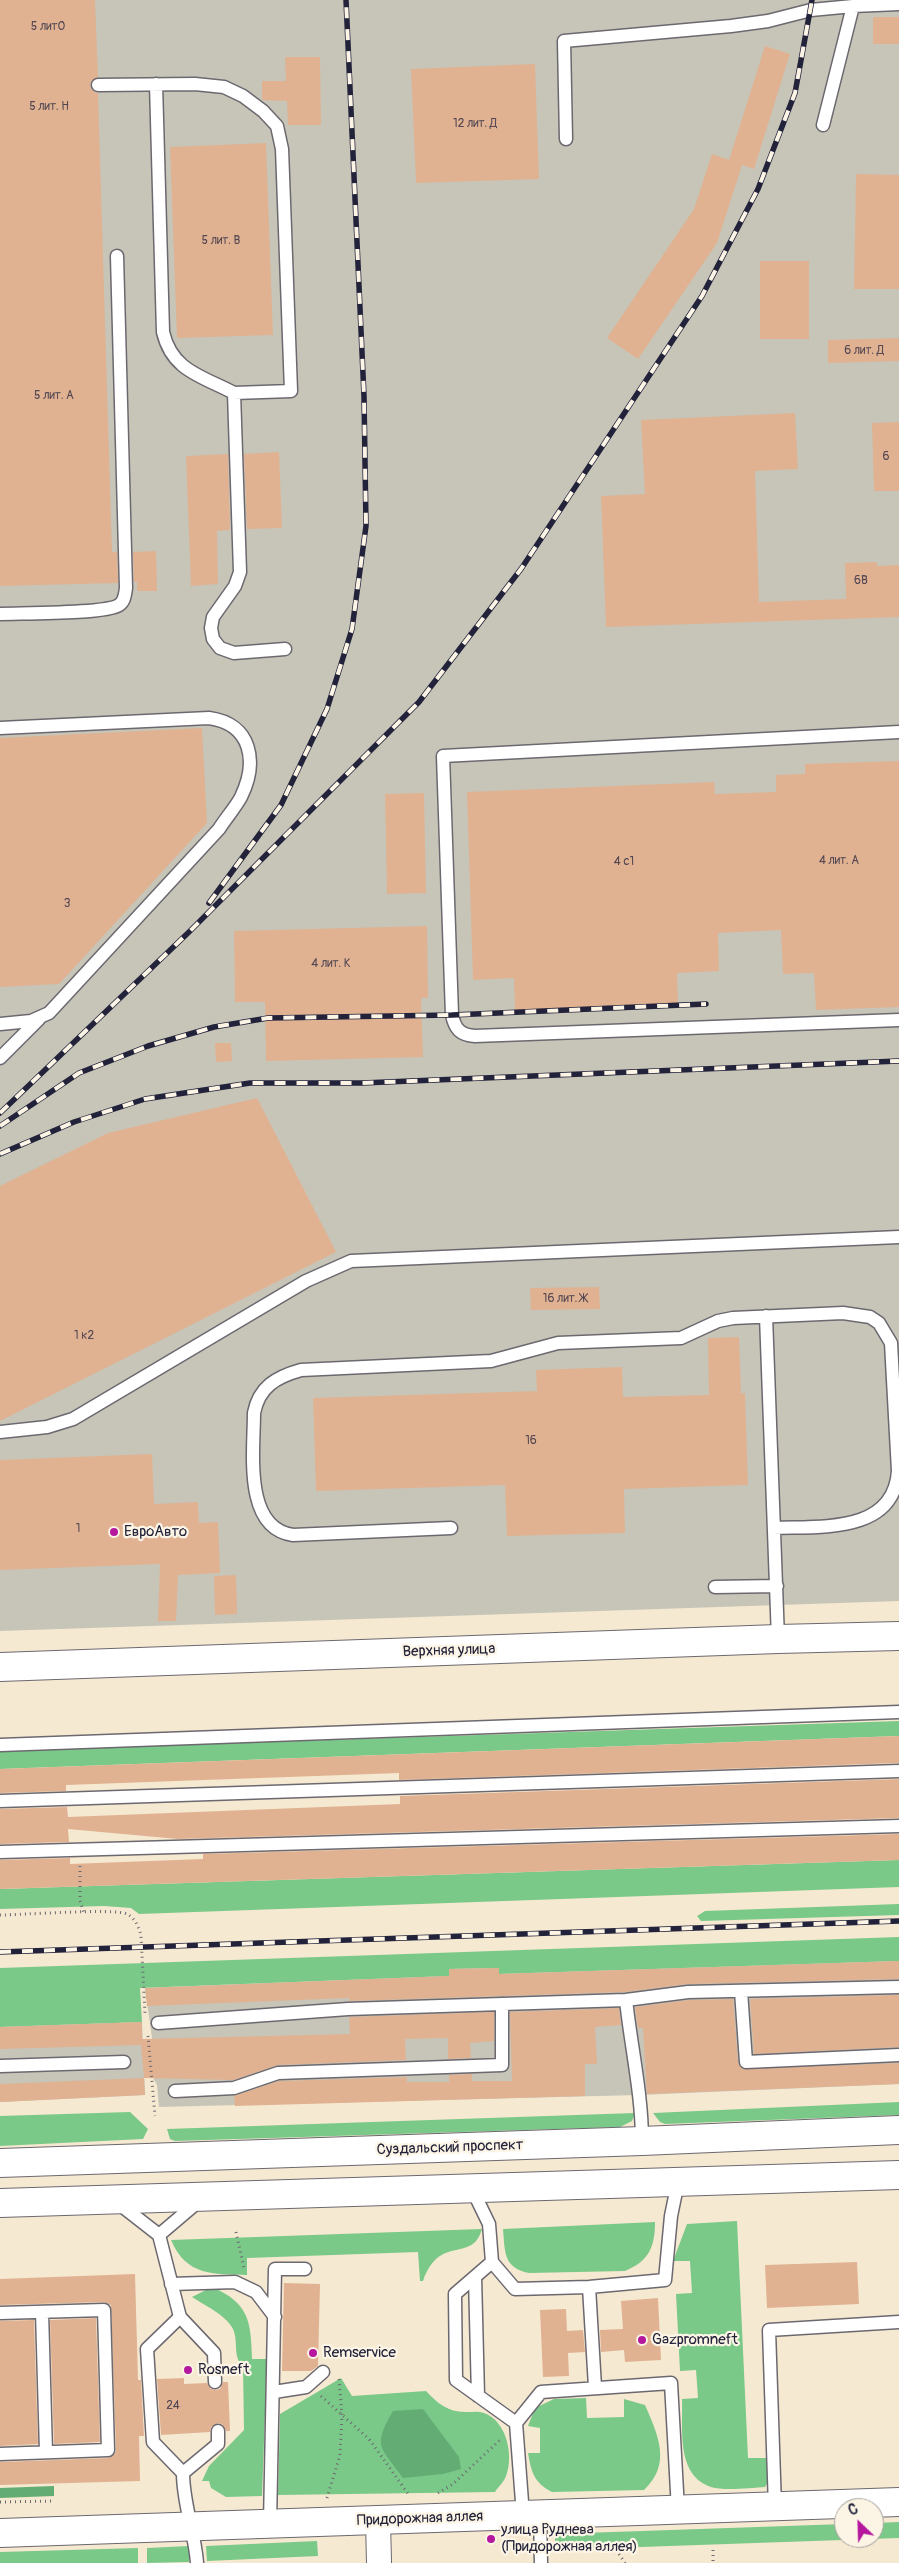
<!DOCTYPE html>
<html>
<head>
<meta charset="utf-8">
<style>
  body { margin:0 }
  #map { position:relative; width:899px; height:2563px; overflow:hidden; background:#f6e9d1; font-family:Pangolin,sans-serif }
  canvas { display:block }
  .north { position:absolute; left:834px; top:2498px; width:50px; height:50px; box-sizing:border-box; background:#fcf5e5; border:1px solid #a5a1a1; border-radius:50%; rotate:336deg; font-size:14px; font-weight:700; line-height:20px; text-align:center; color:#22223b }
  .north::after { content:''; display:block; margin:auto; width:18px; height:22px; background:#b5179e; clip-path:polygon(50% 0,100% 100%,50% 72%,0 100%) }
</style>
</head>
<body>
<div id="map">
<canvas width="899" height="2563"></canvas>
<div class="north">С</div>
</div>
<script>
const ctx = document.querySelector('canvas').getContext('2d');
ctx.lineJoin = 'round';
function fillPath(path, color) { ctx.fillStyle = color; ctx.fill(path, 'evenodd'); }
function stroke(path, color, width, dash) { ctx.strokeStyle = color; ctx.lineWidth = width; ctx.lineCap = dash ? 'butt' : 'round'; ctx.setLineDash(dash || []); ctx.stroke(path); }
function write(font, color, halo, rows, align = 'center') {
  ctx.font = font + ' Pangolin,sans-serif'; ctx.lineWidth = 4.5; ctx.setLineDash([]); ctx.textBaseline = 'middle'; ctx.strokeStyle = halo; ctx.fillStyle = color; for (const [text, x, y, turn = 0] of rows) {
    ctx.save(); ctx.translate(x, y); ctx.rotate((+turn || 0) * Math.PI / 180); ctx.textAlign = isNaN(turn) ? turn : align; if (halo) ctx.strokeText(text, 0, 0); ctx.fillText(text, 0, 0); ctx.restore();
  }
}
fillPath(new Path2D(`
  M0,0h899v1601l-899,30z
  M899,1961v123l-260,11 -480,12 -2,-22 -4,-7 -1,-40 -7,-50 304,-12v-7l50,-1 1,6z
  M142,2022l3,73 -145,7v-75z`), '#c7c5b8');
fillPath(new Path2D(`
  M899,1721v15l-899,33v-18z
  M899,1860v27l-760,27 -8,-6 -27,-2 -104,3v-20z
  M899,1904v11l-198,6 -4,-5 8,-5z
  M899,1937v24l-400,13v-6l-50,1v7l-309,12 2,34 -142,5v-59z
  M899,2102v13l-234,9 -5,-2 -7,-9z
  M130,2112l18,17 -5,10 -143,7v-30z
  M635,2113l-3,8 -12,6 -445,14 -5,-2 -3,-10z
  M737,2221l11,237h21l1,21 -5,8c-14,1 -42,4 -54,0 -35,-12 -28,-57 -29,-88l16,-1 -2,-28 -16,1 -4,-77 16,-1 -2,-32h-17l14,-37z
  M655,2222c0,25 -6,39 -30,49l-96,2c-26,-5 -24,-22 -26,-44z
  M482,2229c-10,35 -42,4 -59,52h-3l-2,-29 -171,6v17c-34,-1 -61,1 -76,-35z
  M212,2287c37,16 39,34 40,72h15l-5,137 -36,1 -15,-9 -2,-7h-7l7,-15 35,-36 -1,-63c-11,-12 -4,-24 -10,-38 -7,-14 -29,-24 -41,-32z
  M341,2378l11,18 74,-5c11,12 22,21 39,21 6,0 14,-1 19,1 23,8 30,43 22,63 -2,6 -8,11 -11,16l-217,3 2,-81z
  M586,2398l1,20 37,-1v-18l21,6c13,30 27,59 -1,85l-92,2c-18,-9 -21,-21 -24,-39h12v-25l-12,-2 7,-18 19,-9z
  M899,2522v16l-344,12v-16l289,-10v14h30v-15z
  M317,2541l1,15 -111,5 -1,-15z
  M189,2546v16l-42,1v-15z
  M138,2548v15h-138v-11z`), '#7ac989');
fillPath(new Path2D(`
  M423,2409l36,48 2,12 -18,5 -40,4c-23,-32 -31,-31 -10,-67z
  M54,2486v10l-54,2v-10z`), '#63ad75');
fillPath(new Path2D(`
  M0,0h95l3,77 -7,4 -1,5 4,6 4,1 14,459h5l1,31 -118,3z
  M873,17h26v27h-26z
  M765,46l25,8 -36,115 -12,-4 -25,78 -79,116 -31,-21 87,-129 18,-55 17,6z
  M285,57h35l1,68h-33l-1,-24 -25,-1v-19h24z
  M535,64l4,115 -123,4 -5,-114z
  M266,143l7,192 -96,3 -7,-191z
  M856,174l43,1v114h-45z
  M760,261h49v78h-49z
  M899,338v23l-71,2v-23z
  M795,413l3,56 -43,2 4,131 87,-3 -1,-36 32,-1v4l22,-1v52l-293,10 -5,-131 44,-2 -4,-74z
  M899,422v69h-25l-2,-68z
  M279,452l3,76 -35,1 -3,-75z
  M228,454l2,76 -13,1 1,53 -27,2 -5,-130z
  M156,551l1,40h-20v-9h-3l-1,-30z
  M202,728l5,95 -148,161 -59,3v-249z
  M899,761v246l-83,3 -2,-37 -31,1 -2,-44 -63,3 1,38 -42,2 1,31 -163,6 -1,-32 -41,2 -6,-188 247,-10 1,12 61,-2v-17l29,-1v-10z
  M424,793l2,100 -39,1 -2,-100z
  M427,926l1,72h-7l2,59 -157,4 -1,-59h-30l-1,-71z
  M215,1043h16l1,18 -16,1z
  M257,1098l79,154 -336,169v-235l108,-53z
  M599,1287l1,22 -69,1 -1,-22z
  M739,1337l2,57 4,-1 3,92 -124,4 1,44 -118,3 -2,-51 -189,6 -3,-93 224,-7 -1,-21 86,-3 1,30 86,-2 -1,-57z
  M152,1454l2,50 44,-2 1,21 19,-1 2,51 -42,2 -2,46h-18l2,-57 -160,6v-110z
  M236,1575l1,39 -22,1 -1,-39z
  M899,1736v27l-500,17v-7l-333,12v6l-66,2v-24z
  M899,1779v39l-721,21 -110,-10 1,13 -69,2v-35l67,-2 1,10 332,-13v-8z
  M899,1834v26l-899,29v-29l70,-2v6l133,-5v-5z
  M899,1961v18l-211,5 -63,8 -276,9v-3l-202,8 -2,-18 304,-12v-7l50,-1v6z
  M899,1995v52l-145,7 -4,-55z
  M733,1999l5,64 4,6 157,-6v21l-252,10 -4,-66h-5l-3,-21 54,-7z
  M619,2008l2,17 -26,2 2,37h-12v32l-350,10 -1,-10 45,-15 128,-4v5h42v-7l23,-1v7h40l-2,-69z
  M494,2012v29l-24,2 1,15 -23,1v-21l-43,1 1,21 -128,5 -44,15 -90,-2 -3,-33 -141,4v-22l142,-5v17l208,-5 -1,-17z
  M144,2078l1,17 -145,7v-18z
  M857,2262l2,42 -92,4 -2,-43z
  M135,2274l3,106h3l3,56h-5l1,45 -140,4v-23l108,-4 7,-4 1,-4 -5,-145 -7,-3 -104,3v-26z
  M284,2283l36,1 -2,82 -7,5h-29z
  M658,2298l3,62 -36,2 -1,-12 -23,2 -1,-22 23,-1 -2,-28z
  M566,2309l1,22 16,-1 2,22 -17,1 1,23 -26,1 -3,-67z
  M96,2318l4,124 -46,2 -4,-124z
  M34,2320l4,124 -38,2v-125z
  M184,2378v6l23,-1 4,6 4,1 5,-1 3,-7h5l2,49h-4l-4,-7 -4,-1 -7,4 -1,5 -49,3 -4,-56z`), '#e0b292');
const service = new Path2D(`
  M156,84l7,248c9,39 39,44 71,61
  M98,85l97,-1 29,3 19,9 20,15 14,15 5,23 9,242 -57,2 6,179 -5,14 -22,31 -2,11 2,11 7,9 14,5 51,-4
  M823,125l30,-119 46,-2
  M566,139l-2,-98 167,-15 37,-5 43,-11 42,-4
  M0,614c21,-1 106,0 119,-9 6,-4 6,-11 7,-17l-9,-332
  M0,728l209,-10c43,6 49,44 32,79 -6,11 -15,21 -22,32l-170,184 -18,8 -31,3
  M899,732l-456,24 9,259c3,14 8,20 23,21l424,-16
  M0,1058l39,-39
  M766,1316l12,323
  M0,1432l47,-5 26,-8 233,-138 45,-20 548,-24
  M451,1528l-158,7c-50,-7 -39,-84 -39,-122 5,-26 22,-36 47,-43l190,-9 67,-18 123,-5 37,-17 15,-3 110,-5 27,4 9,6 12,20 7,128c-4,63 -78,55 -124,57
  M715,1587l62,-1
  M0,1745l899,-33
  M0,1801l899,-30
  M0,1852l899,-26
  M741,1991l5,71 153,-7
  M626,2000l62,-8 211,-5
  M158,2023l190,-14 278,-9c5,47 16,94 16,141
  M0,2066l124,-4
  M175,2091l59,-3 44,-15 224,-8v-61
  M472,2189l17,35 3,38 23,27 74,-2 76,-7 6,-64 7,-34
  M118,2203l41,32 21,82 34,36 1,29
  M159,2235l40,-34
  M492,2262l-37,32 1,86 60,43
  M475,2277l3,119
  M171,2284l64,-2 21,10 19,25
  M589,2287l6,100
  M42,2312l4,140
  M0,2313l104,-3 4,140 -108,4
  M180,2317l-33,32 6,93 30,31c0,31 12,60 14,90
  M274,2392l32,-5 17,-15
  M183,2473l35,-29v-13
  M775,2507l-6,-177 130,-8
  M523,2515l-7,-92 25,-31 130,-9 7,127
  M540,2515l1,48
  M270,2524l5,-255h30`);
const minor = new Path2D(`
  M378,2520l1,43`);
const tertiary = new Path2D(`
  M0,1667l778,-28 121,-3
  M0,2533l899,-31`);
const secondary = new Path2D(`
  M0,2163l642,-22 257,-11
  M0,2203l899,-28`);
stroke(service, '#6c6870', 15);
stroke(minor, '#6c6870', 26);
stroke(tertiary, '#6c6870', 30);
stroke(secondary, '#6c6870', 30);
stroke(new Path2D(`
  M80,1866v35l4,12
  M0,1915c21,0 115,-7 127,-1 8,4 12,13 14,22l4,77
  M148,2036l7,80
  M236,2232l8,36
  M321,2396l48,43 40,56
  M438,2493l15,-9 48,-45
  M327,2498l13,-43 2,-40 -3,-36
  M0,2502l53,-1
  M713,2550v13
  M619,2554l6,9`), '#6c6870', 3, [1, 4]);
stroke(service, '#fff', 12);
stroke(minor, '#fff', 24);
stroke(tertiary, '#fff', 28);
stroke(secondary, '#fff', 28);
const rail = new Path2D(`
  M209,903l72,-98 46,-96 25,-80 14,-103 -2,-130 -18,-396
  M0,1113l189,-181 230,-230 102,-133 181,-273 56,-107 37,-96 17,-93
  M0,1126l79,-53 69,-27 66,-19 54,-9 184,-3 254,-11
  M0,1154l74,-32 71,-23 105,-16h112l537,-22
  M0,1952l899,-31`);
stroke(rail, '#22223b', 5.5);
stroke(rail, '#fcf5e5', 4, [11]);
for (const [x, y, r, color] of [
  [114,1532,5,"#b5179e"],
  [642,2340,5,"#b5179e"],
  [313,2353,5,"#b5179e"],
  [188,2370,5,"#b5179e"],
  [491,2539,5,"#b5179e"]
]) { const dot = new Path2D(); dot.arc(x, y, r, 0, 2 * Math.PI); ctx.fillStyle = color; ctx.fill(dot); stroke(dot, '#fcf5e5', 2); }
write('12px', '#524651', null, [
  ["5 литО",48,27],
  ["5 лит. Н",49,107],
  ["12 лит. Д",475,124],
  ["5 лит. В",221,241],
  ["6 лит. Д",864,351],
  ["5 лит. А",54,396],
  ["6",886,457],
  ["6В",861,581],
  ["4 лит. А",839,861],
  ["4 с1",624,862],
  ["3",67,904],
  ["4 лит. К",331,964],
  ["16 лит. Ж",565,1299],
  ["1 к2",84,1336],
  ["16",531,1441],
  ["1",78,1529],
  ["24",173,2406]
]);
write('15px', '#22223b', '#fcf5e5', [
  ["ЕвроАвто",124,1532],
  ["Gazpromneft",652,2340],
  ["Remservice",323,2353],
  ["Rosneft",198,2370],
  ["улица Руднева",501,2530],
  ["(Придорожная аллея)",501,2547]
], 'left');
write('15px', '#22223b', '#fcf5e5', [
  ["Верхняя улица",449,1651,-2],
  ["Суздальский проспект",450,2148,-2],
  ["Придорожная аллея",420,2519,-2]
]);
</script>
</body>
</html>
